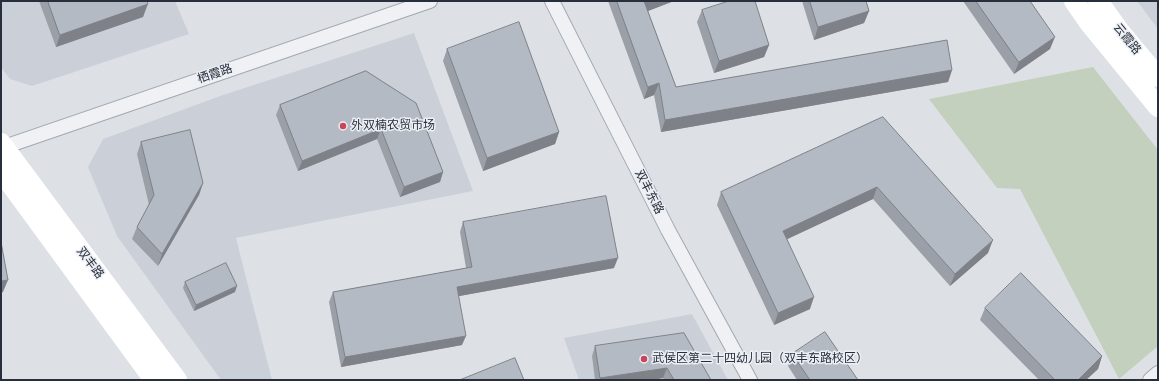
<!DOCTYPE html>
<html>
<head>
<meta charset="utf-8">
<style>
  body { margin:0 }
  #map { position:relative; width:1159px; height:381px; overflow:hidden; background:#dde1e6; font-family:"Open Sans",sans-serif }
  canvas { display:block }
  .frame { position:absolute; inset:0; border:2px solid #272f3c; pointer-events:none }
</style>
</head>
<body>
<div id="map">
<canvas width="1159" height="381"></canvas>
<div class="frame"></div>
</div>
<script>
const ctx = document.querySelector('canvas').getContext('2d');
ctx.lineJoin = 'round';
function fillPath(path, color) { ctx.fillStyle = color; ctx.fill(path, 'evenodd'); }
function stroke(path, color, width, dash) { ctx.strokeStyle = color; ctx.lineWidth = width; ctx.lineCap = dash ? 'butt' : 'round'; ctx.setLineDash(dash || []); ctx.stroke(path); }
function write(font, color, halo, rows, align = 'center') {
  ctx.font = font + ' "Open Sans","Noto Sans SC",sans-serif'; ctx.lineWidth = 3; ctx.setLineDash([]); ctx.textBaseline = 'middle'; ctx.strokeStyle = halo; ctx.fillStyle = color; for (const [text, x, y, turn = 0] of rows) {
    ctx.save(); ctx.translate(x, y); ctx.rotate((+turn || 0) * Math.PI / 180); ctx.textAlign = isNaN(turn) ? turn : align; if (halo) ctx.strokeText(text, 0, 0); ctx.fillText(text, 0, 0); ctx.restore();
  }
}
fillPath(new Path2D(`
  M1,1h174l14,33 -157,52 -22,-7 -9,-12z
  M1137,1h21v28z
  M414,33l59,158 -237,47 36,142h-51l-104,-144 -29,-69 15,-28 120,-44z
  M692,314l36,66h-149l-15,-42z`), '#cbd0d8');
fillPath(new Path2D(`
  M1093,67l65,83v196l-39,33 -99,-190 -23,-1 -68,-89z`), '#c3d0be');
const street = new Path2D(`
  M552,1l116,229 82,150
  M1,148l429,-147
  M1150,380l8,-7`);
stroke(street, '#a3a8b0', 16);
stroke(street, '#eff1f5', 14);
stroke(new Path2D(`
  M1074,1l16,23 68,83
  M1098,1l23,32 37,44
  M1,143l176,237
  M1,171l153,209`), '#fff', 20);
fillPath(new Path2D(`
  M39,1h108l-4,16 -87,30z
  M608,1h66l-26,10 28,76 276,-17 -4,12 -287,50 -7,-37 -10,4z
  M802,1h64l3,10 -5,12 -50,17z
  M963,1h67l20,48 -36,25z
  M702,10l67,35 -5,12 -50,16 -17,-51z
  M447,49l112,83 -4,12 -72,27 -40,-110z
  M366,71l77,101 -3,10 -40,15 -23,-58 -79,32 -22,-56 4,-10z
  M883,117l105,136 -38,33 -77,-87 -86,40 23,70 -36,16 -57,-120 4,-13z
  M141,142l62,41 -4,12 -41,71 -26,-27 5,-12 12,-22 -12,-51z
  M463,222l151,46 -155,28 3,49 -121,22 -12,-65 4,-10 133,-24 -6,-36z
  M185,282l50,10 -41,19 -11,-23z
  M985,308l117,48 -4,13 -12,11h-47l-59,-60z
  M595,346l116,34h-47l-1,-2 -11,2h-57l-3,-24z
  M792,354l66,26h-61l-9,-14z`), '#9ba0a8');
fillPath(new Path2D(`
  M644,1h30l-34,13z
  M148,4l-5,13 -87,30 4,-12z
  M869,11l-5,12 -50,17 4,-13z
  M1055,37l-5,12 -36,25 5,-12z
  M769,45l-5,12 -50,16 5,-12z
  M952,70l-4,12 -287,50 4,-12z
  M659,83l-5,12 -10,4 4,-12z
  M381,129l-4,10 -79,32 4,-10z
  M559,132l-4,12 -72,27 4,-13z
  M443,172l-3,10 -40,15 4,-10z
  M203,183l-4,12 -41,71 4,-12z
  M877,187l-4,12 -94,44 4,-12z
  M993,240l-5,13 -38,33 5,-12z
  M618,258l-4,10 -160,29 3,-10z
  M8,280l-5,12 -2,1v-12z
  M237,286l-2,6 -41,19 2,-6z
  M814,297l-4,12 -36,16 4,-12z
  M466,336l-4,9 -121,22 4,-10z
  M1102,356l-4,13 -12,11h-8z
  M667,368l-4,10 -11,2h-52v-2z`), '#7e8288');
const building = new Path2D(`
  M48,1h99l1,3 -88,31z
  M617,1h28h-1l32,86 271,-47 5,30 -287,50 -6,-37 -11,4z
  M729,1h26l14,44 -50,16 -17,-51z
  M810,1h56l3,10 -51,16z
  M976,1h54l25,36 -36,25z
  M519,22l40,110 -72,26 -40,-109z
  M366,71l50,32 27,69 -39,15 -23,-58 -79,32 -22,-56z
  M883,117l110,123 -38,34 -78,-87 -94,44 31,66 -36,16 -57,-121z
  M190,130l13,53 -41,71 -25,-27 17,-32 -13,-53z
  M606,196l12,62 -161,29 9,49 -121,21 -12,-65 139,-25 -9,-45z
  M1,242l7,38 -7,1z
  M226,263l11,23 -41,19 -11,-23z
  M1021,273l81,83 -24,24h-23l-70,-72z
  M825,332l33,48h-48l-18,-26z
  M684,333l27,47h-37l-7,-12 -67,10 -5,-32z
  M515,358l9,22h-64z`);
fillPath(building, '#b4bac3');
stroke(building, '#7e8288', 1);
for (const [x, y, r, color] of [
  [343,126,4,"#c8455b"],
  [644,359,4,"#c8455b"]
]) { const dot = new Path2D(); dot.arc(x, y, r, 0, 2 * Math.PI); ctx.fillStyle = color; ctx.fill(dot); stroke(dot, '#eceff4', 1.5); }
write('12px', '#272f3c', '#eceff4', [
  ["云霞路",1127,39,51],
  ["栖霞路",215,74,-19],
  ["双丰东路",649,192,63],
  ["双丰路",90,263,53]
]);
write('12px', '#272f3c', '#eceff4', [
  ["外双楠农贸市场",351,126],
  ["武侯区第二十四幼儿园（双丰东路校区）",652,359]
], 'left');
</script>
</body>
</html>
